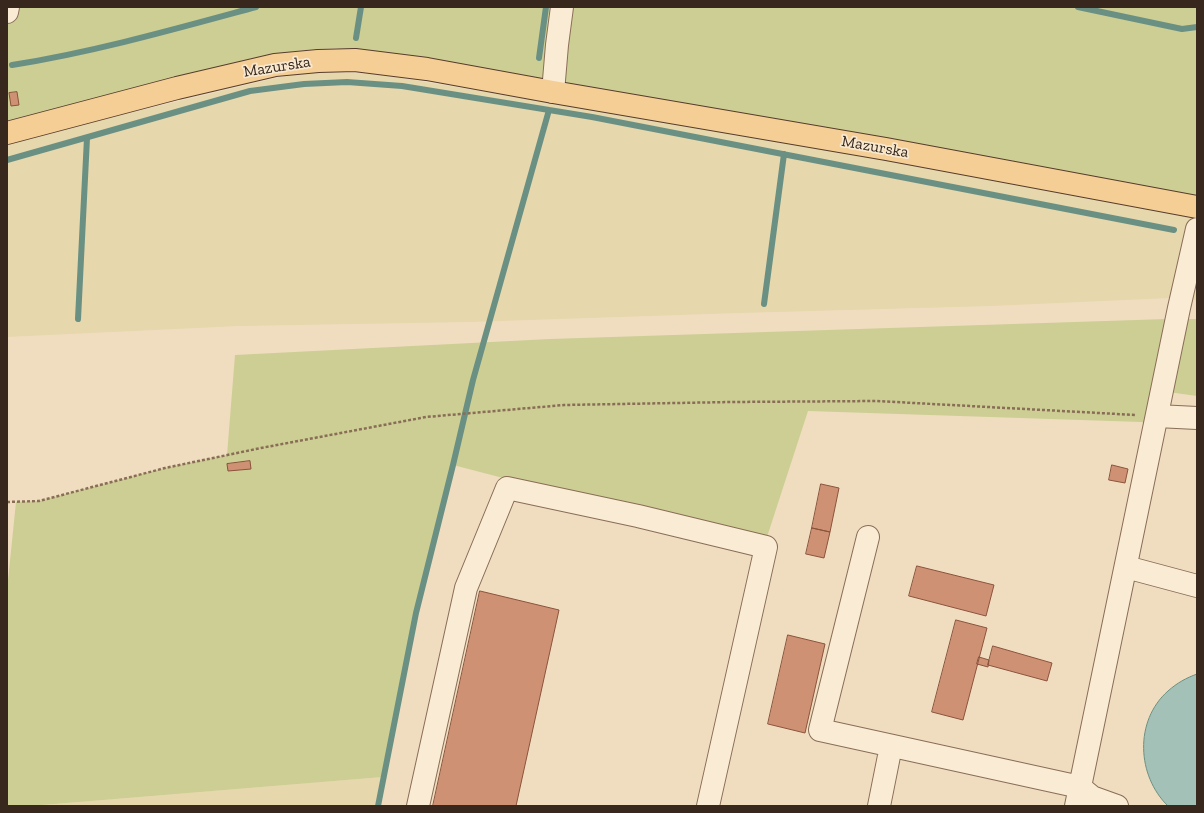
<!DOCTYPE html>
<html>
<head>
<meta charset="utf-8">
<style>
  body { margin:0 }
  #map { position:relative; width:1204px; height:813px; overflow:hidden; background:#f0ddc0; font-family:"Zilla Slab",serif }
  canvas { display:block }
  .frame { position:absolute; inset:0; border:8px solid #38271c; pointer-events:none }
</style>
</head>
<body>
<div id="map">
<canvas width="1204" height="813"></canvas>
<div class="frame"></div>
</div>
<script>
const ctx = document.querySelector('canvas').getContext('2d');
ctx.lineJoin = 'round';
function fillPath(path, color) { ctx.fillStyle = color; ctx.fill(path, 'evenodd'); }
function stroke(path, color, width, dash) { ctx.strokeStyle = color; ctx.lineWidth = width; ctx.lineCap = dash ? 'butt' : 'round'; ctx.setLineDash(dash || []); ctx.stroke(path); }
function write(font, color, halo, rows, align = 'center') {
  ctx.font = font + ' "Zilla Slab",serif'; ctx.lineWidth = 3.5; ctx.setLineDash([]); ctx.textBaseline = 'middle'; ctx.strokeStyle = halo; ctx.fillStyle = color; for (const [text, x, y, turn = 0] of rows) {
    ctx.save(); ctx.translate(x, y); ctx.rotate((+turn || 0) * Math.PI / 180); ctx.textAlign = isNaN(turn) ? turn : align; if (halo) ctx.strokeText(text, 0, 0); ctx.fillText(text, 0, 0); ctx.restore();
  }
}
fillPath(new Path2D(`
  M327,72l50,2 472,78 348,67v81l-27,-2 -178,8 -252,7 -270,9 -231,4 -232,11v-192l101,-27 172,-41 20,-3z
  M383,777l-5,29h-348z`), '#e6d7ad');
fillPath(new Path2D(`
  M7,7h1190v189l-259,-48 -541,-94c-25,-3 -51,-7 -77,-5 -22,1 -45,5 -67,9l-246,64z
  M1167,319h30v77l-29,-4 -5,34 -22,-4 -333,-11 -41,126 -264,-59 -50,-13 -37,148 -33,164 -353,29h-23v-216l9,-88 23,-1 126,-33 62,-13 8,-100 315,-16z`), '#cdce94');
const water = new Path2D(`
  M1197,674v132h-29c-31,-30 -34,-85 0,-115 9,-8 18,-13 29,-17z`);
fillPath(water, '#a3c1b6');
stroke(water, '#6a9083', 1);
stroke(new Path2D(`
  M1078,7l104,22 15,-2
  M356,38l5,-31
  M539,58l7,-51
  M12,65c82,-13 163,-36 244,-58
  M7,160l243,-69 54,-7 43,-2 55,4 190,31 582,113
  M764,304l20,-150
  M78,319l9,-181
  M378,806l38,-193 37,-148 20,-85 76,-270`), '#6a9083', 6);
const building = new Path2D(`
  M17,92l2,13 -8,1 -2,-13z
  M250,461l1,8 -23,2 -1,-7z
  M1112,465l16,4 -3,14 -16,-3z
  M821,484l18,4 -9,44 -18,-4z
  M812,528l18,4 -6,26 -18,-4z
  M917,566l77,19 -8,31 -77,-20z
  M480,591l79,19 -43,196h-83z
  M956,620l31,8 -24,92 -31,-8z
  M788,635l37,9 -20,89 -37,-9z
  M993,646l59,17 -5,18 -59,-16z
  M979,657l10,3 -1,7 -11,-3z`);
fillPath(building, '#cf9174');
stroke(building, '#8a533c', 1);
const minor = new Path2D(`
  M7,12l1,-5
  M553,92l4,-47 5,-38
  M1157,416l40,2
  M868,537l-48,193 260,57 12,10 25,9
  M1126,567l71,19
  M418,806l48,-218 41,-100 131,28 128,31 -58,259
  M879,806l12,-60
  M1076,806l103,-498 18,-79`);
const major = new Path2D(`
  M7,133l170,-45 98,-23 43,-4 37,-1 72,9 126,23 333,57 311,58`);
stroke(minor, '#896d57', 24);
stroke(major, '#573c2c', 24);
stroke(new Path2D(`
  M7,502l32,-1 126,-33 96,-20 165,-31 138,-12 168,-3 145,-1 259,14`), '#896d57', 2.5, [3, 2]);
stroke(minor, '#faebd4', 22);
stroke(major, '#f5ce96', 22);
write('16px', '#38271c', '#f7e8d0', [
  ["Mazurska",277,67,-9],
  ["Mazurska",875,147,10]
]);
</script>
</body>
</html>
